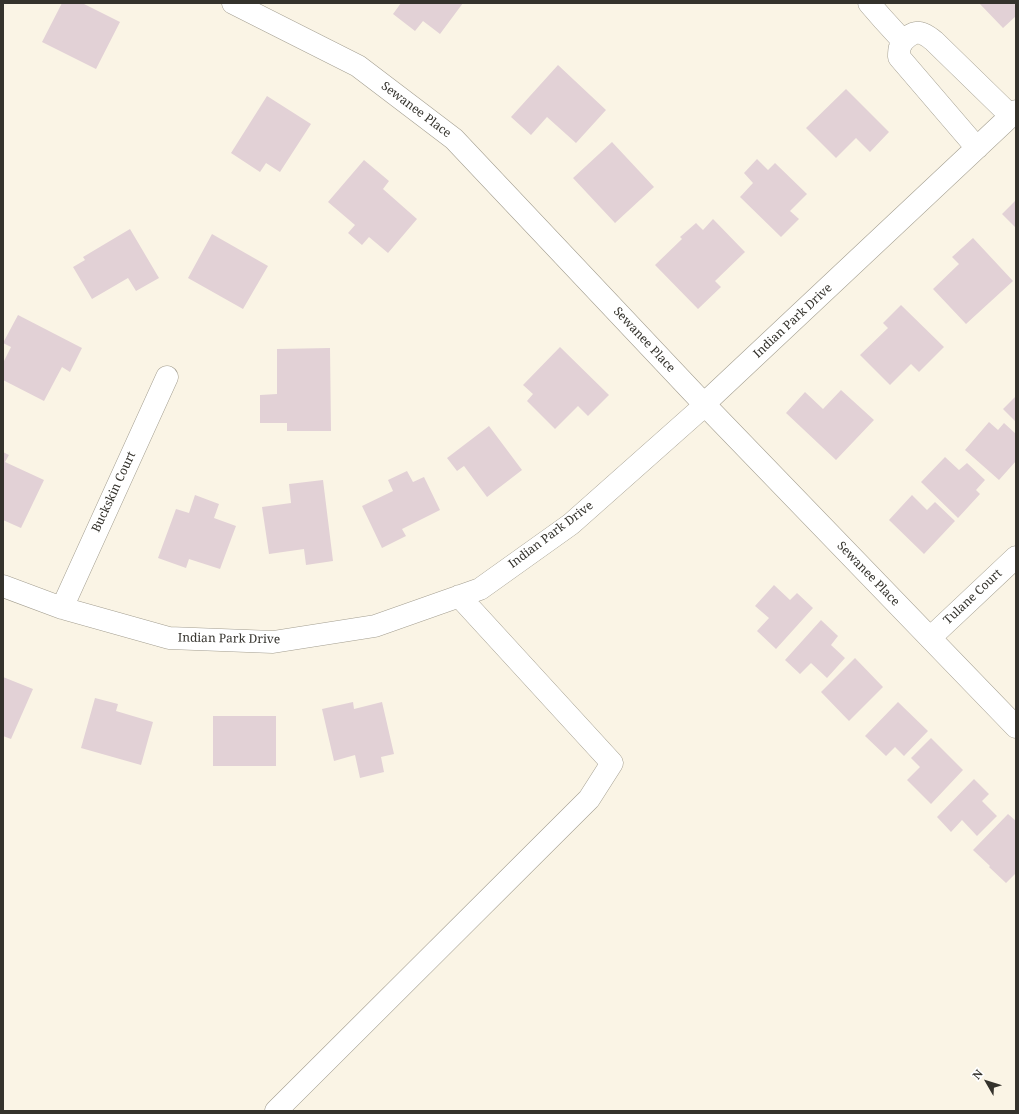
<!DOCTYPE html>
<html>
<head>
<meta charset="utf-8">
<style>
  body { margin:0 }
  #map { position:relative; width:1019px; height:1114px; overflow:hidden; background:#faf4e5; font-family:"Noto Serif",serif }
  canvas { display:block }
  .frame { position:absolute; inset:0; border:4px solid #34322c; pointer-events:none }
  .north { position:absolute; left:967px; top:1062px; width:40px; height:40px; -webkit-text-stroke:3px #fff; paint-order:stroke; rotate:309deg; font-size:11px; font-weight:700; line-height:16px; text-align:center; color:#34322c }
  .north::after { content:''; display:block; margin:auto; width:14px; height:18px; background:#34322c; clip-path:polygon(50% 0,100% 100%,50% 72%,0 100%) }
</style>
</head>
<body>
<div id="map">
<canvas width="1019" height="1114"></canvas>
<div class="frame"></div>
<div class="north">N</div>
</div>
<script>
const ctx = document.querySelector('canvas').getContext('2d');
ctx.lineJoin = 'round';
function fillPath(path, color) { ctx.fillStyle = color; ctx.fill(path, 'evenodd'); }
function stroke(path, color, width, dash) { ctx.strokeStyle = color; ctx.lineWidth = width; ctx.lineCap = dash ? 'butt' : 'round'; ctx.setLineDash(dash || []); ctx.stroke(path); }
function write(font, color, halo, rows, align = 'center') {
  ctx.font = font + ' "Noto Serif",serif'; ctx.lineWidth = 3.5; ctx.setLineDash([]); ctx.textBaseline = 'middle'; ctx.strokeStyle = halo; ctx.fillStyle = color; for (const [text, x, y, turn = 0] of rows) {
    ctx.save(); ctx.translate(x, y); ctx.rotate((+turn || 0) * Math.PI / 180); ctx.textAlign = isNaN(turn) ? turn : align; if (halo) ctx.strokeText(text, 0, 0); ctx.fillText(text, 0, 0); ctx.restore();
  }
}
fillPath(new Path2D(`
  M62,3h20l38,19 -24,47 -54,-27z
  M401,3h62l-23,31 -17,-13 -8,10 -22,-17z
  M979,3h37v13l-13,12z
  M558,65l48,45 -30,33 -29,-26 -16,18 -20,-18z
  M846,89l43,43 -19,20 -14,-14 -20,20 -30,-30z
  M267,96l44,28 -31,48 -14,-9 -6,9 -29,-19z
  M612,142l42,45 -39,36 -42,-45z
  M757,159l11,11 7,-7 32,31 -17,17 9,8 -18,18 -41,-40 13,-14 -9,-10z
  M364,160l25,21 -6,8 34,30 -29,34 -19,-16 -7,8 -14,-12 7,-8 -27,-23z
  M1015,201l1,2v25l-14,-14z
  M713,219l32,33 -30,29 6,6 -23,22 -43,-44 27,-26 -2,-2 16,-14 7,7z
  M130,229l29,49 -23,13 -8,-13 -36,21 -19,-32 12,-7 -2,-3z
  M212,234l56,32 -25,43 -55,-31z
  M973,238l40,43 -47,43 -33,-35 26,-25 -7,-7z
  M901,305l43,42 -25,25 -8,-8 -21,21 -30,-30 28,-27 -5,-5z
  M18,315l64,33 -12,24 -8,-5 -18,34 -41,-21v-17l8,-16 -8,-4z
  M560,347l49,48 -21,21 -10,-10 -23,23 -28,-28 6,-7 -10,-9z
  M330,348l1,83h-44v-8h-27v-28l17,-1v-45z
  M841,390l33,30 -38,40 -50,-47 19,-21 18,17z
  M1016,396v26l-13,-13z
  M989,422l9,8 6,-7 12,11v27l-17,19 -34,-30z
  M489,426l33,44 -35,27 -23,-31 -7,5 -10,-13z
  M3,452l6,3 -4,7 39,18 -23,48 -18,-8z
  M945,457l14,13 8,-7 18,17 -9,10 4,4 -22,24 -37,-36z
  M407,471l6,11 11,-5 16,33 -38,19 4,7 -24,12 -20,-42 31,-15 -5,-11z
  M323,480l10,81 -27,4 -2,-16 -35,5 -7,-47 29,-4 -2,-19z
  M195,495l24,9 -5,14 22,8 -16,43 -31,-10 -3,9 -28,-10 18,-49 13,4z
  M912,495l15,15 8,-8 20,19 -31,33 -35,-34z
  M774,585l16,15 7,-7 16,15 -37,41 -19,-18 12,-13 -14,-12z
  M821,620l17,16 -7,9 14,13 -18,20 -16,-15 -11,11 -15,-14z
  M855,658l28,29 -34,34 -28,-29z
  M3,677l30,12 -22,50 -8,-3z
  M95,698l23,6 -2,7 37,11 -12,43 -60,-17z
  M353,702l1,7 28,-7 12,52 -13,3 3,15 -24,6 -5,-23 -21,6 -12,-52z
  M898,702l30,29 -24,25 -9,-9 -9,9 -21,-20z
  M213,716h63v50h-63z
  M931,738l32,32 -32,34 -24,-24 13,-13 -9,-9z
  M974,779l15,15 -7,7 15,15 -20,20 -15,-16 -11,12 -14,-15z
  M1008,814l8,7v52l-10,10 -17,-16 1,-1 -17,-16z`), '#e2d1d6');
const minor = new Path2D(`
  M233,3l125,63 96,73 250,265 312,323
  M869,3l13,15 21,23
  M977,148l-78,-91c0,-4 0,-7 1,-10 2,-7 13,-16 20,-14 6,1 10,5 14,8l77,75
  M3,586l59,22 107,30 104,4 102,-16 105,-37 91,-65 133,-118v-2l312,-293
  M62,608l105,-231
  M930,638l86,-81
  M276,1111l313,-312 23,-36 -153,-167`);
stroke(minor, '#a39e90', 23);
stroke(minor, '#fff', 22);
write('12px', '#34322c', '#fff', [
  ["Sewanee Place",416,110,37],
  ["Indian Park Drive",793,321,-43],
  ["Sewanee Place",644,340,47],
  ["Buckskin Court",114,492,-65],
  ["Indian Park Drive",551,535,-37],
  ["Sewanee Place",868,574,46],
  ["Tulane Court",973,597,-43],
  ["Indian Park Drive",229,639,1]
]);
</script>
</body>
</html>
